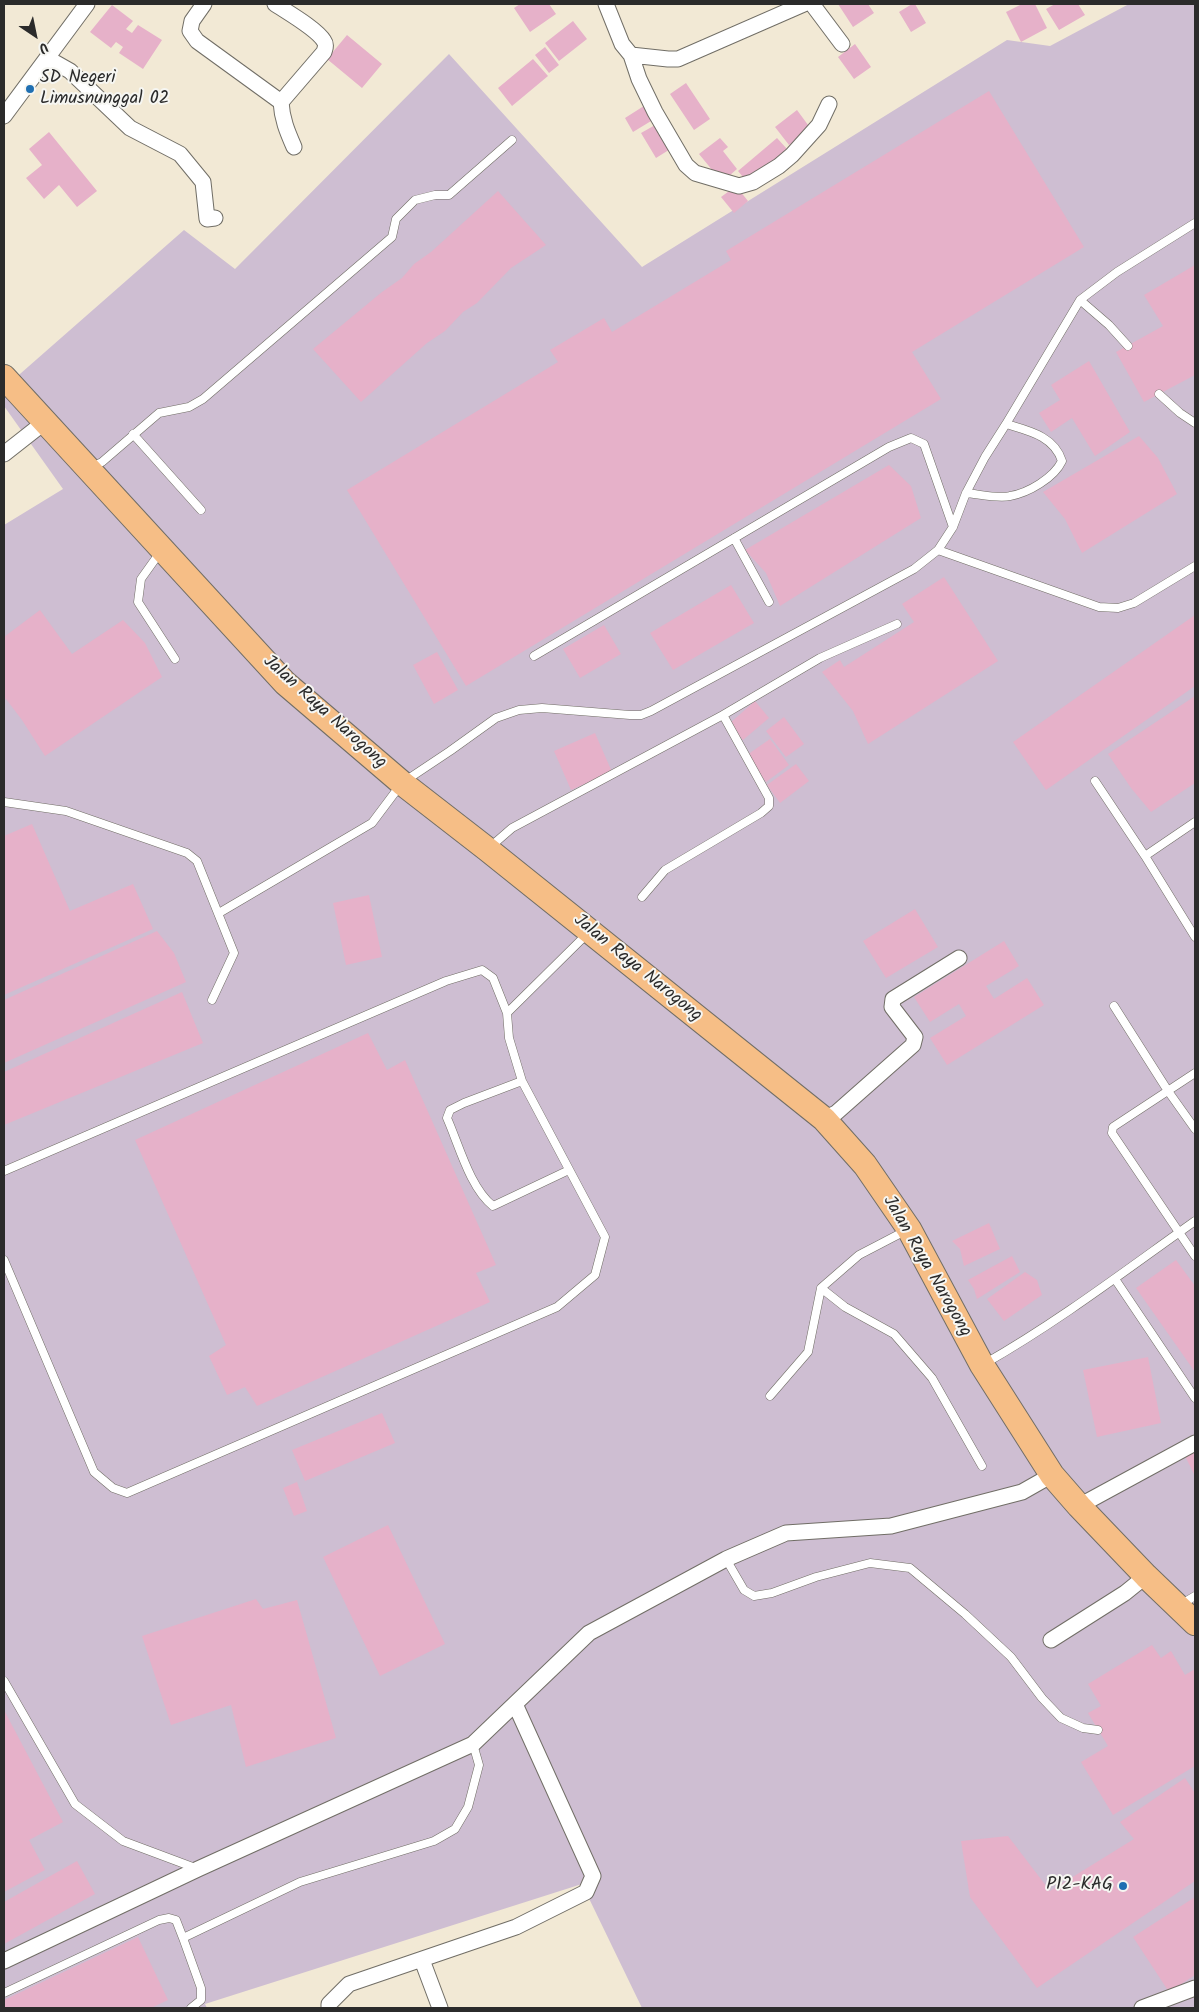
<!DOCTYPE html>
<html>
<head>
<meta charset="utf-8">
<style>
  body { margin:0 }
  #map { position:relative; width:1199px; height:2012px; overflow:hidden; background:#f2e9d5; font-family:Kalam,sans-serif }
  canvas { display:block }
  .frame { position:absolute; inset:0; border:5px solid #2b2b2b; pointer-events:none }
  .north { position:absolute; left:10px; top:10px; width:50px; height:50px; -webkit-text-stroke:4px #f6f6f2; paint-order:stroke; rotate:146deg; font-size:14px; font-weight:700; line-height:20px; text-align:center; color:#2b2b2b }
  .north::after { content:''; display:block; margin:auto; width:18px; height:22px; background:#2b2b2b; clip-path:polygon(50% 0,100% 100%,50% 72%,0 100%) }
</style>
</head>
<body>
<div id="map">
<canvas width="1199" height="2012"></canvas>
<div class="frame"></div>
<div class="north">U</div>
</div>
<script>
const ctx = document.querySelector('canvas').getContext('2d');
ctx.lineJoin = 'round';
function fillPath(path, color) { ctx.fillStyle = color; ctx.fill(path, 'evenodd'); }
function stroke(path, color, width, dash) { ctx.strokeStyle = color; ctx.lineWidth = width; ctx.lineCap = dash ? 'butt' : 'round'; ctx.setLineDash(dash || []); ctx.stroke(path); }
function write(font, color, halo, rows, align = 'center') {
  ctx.font = font + ' Kalam,sans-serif'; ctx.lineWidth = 4; ctx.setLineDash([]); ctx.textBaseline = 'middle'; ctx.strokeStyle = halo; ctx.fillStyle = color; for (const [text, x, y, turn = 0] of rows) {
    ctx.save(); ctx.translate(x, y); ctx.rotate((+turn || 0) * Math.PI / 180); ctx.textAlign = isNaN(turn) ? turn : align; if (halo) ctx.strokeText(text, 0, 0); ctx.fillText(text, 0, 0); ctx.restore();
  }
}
fillPath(new Path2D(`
  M1129,4h66v2004h-553l-60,-124 -377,120 2,4h-203v-1483l59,-36 -59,-83v-18l180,-158 51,39 214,-215 193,213 365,-227 43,6z`), '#cebed2');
fillPath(new Path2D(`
  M520,4h29l7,10 -26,18 -16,-24z
  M838,4h30l6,9 -21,14z
  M912,4h3l11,19 -15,9 -12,-20z
  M1022,4h13l12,24 -26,14 -15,-30z
  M1055,4h23l7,11 -26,15 -13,-21z
  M112,5l21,16 -7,8 6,4 6,-8 24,15 -19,29 -24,-16 4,-6 -7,-5 -5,6 -21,-16z
  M573,21l14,18 -28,22 -14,-18z
  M347,35l35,29 -20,24 -35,-29z
  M855,44l16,23 -17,12 -16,-22z
  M545,47l14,18 -10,8 -14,-18z
  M533,59l15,17 -36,30 -14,-18z
  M686,83l24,36 -16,11 -24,-36z
  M989,91l95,156 -172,105 29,47 -475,287 -119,-196 211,-128 -8,-12 54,-32 8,14 119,-72 -5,-9z
  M647,104l9,14 -23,14 -8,-14z
  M797,110l14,19 -22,16 -14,-18z
  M657,124l15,24 -16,10 -15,-25z
  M49,132l48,59 -20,16 -18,-22 -15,14 -18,-21 16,-13 -13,-16z
  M720,138l8,9 -5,4 14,18 -15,13 -23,-28z
  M777,138l10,11 -39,34 -10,-12z
  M736,186l12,15 -14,12 -13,-16z
  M498,191l48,54 -35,23 -34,35 -14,9 -18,19 -18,12 -66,59 -48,-53 69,-57 20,-14 12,-14 17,-12z
  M1195,265v110l-51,27 -28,-50 47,-26 -19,-31z
  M1089,361l41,71 -35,24 -23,-38 -21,14 -12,-19 21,-13 -9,-15z
  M1139,436l19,22 19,36 -95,59 -17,-34 -22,-27z
  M889,465l22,21 10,32 -141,88 -14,-33 -21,-23z
  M944,577l54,84 -130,83 -15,-33 -31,-39 18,-12 4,7 70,-45 -12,-18z
  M731,585l23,38 -81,47 -23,-37z
  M40,610l32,44 51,-34 22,23 17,34 -117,79 -23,-36 -16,-21 -2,1v-63z
  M1195,615v71l-149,104 -33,-48z
  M604,625l17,29 -41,24 -17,-29z
  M437,652l21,38 -24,14 -21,-39z
  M1195,696v87l-44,29 -20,-24 -23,-34z
  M755,701l14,17 -26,22 -14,-16z
  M784,717l20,27 -18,13 -20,-26z
  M595,733l17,39 -41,18 -17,-39z
  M770,739l19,26 -23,17 -19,-27z
  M796,764l13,17 -29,22 -13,-18z
  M32,824l38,87 63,-27 20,45 -149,66v-159z
  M369,895l13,62 -36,8 -13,-62z
  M915,909l23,38 -52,31 -23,-37z
  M157,931l17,22 12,29 -182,81v-63z
  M1004,941l15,25 -33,20 8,13 33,-21 17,27 -97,60 -17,-27 36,-22 -7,-12 -29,18 -16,-25z
  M182,992l21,51 -199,82v-53z
  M368,1033l19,37 18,-10 91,205 -20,8 14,29 -233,104 -12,-19 -18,8 -18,-39 17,-11 -91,-205z
  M989,1223l11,26 -36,17 -4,-17 -8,-8z
  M1012,1256l8,16 -43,27 -3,-10 -6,-9z
  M1176,1260l19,26v86l-59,-84z
  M1025,1272l12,8 5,15 -38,26 -17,-22z
  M1148,1357l13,66 -64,14 -14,-67z
  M382,1413l13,30 -90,38 -13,-31z
  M1195,1450v26l-10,-20z
  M297,1482l10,29 -13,5 -11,-28z
  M388,1525l57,119 -65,32 -57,-119z
  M256,1599l7,10 34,-9 39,138 -90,29 -15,-62 -60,20 -29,-89z
  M1152,1645l9,13 10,-7 14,24 10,-6v97l-82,49 -32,-53 27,-16 -20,-33 13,-7 -13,-22z
  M4,1710l59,112 -34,18 16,30 -41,22z
  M1185,1778l10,15v88l-158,107 -67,-91 -9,-56 47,-5 42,55 84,-52 -14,-17z
  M77,1861l18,33 -91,50v-42z
  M1195,1897v78l-26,17 -36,-55z
  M138,1937l30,63 -17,8h-147v-8z`), '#e6b1c9');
const service = new Path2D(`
  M1080,300l29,25 19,21
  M1159,394l21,19 15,10
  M133,434l68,76
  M92,467l10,-5 57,-49 30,-6 14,-8 189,-162 4,-18 19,-19 20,-5h14l63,-55
  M966,493c12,1 33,6 44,3 18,-3 44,-18 52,-35 -8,-25 -33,-30 -56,-37
  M734,538l35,64
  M938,550l15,-23 13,-34 19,-36 21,-33 74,-124 37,-28 78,-49
  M161,551l-20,28 -3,23 37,57
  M534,656l355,-209 22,-9 13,6 29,83
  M1095,781l50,75 50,81
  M4,802l62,9 121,42 10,8 37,92 -22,47
  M489,848l23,-20 211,-113 97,-57 77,-34
  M1145,856l50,-34
  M642,897l23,-27 96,-57 8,-7v-8l-46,-83
  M219,913l153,-90 30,-40 48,-32 46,-33 23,-8 23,-2 88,7h11l10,-4 263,-142 24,-19 161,57 19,1 16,-5 61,-37
  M1114,1006l54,85 27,38
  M507,1013l80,-79
  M1195,1073l-82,54 -1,6 83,123
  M522,1081l-58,22 -14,7 -3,8c12,27 23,70 46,88l76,-36
  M4,1171l442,-190 36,-11 11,8 14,35 2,25 13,43 83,156 -10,38 -38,32 -430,186 -14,-5 -19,-16 -90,-212
  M1115,1279l80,119
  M821,1288l24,19 49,27 38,44 50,88
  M984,1364c74,-42 142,-94 211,-143
  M770,1396l38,-44 13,-64 38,-33 48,-25
  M726,1559l18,31 10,6 18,-3 44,-16 54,-14 40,5 55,46 46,43 31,41 19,20 22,10 15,2
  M1180,1605l15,-9
  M4,1681l71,123 48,37 75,28
  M4,1993l155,-73 10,-2 7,2 7,18
  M191,2008l10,-8v-12l-18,-50 117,-56 134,-41 21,-12 13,-22 11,-42 -6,-21`);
const minor = new Path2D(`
  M204,4l-12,17 -2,10 7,10 84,61
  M275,4c12,8 42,25 49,37 3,4 1,7 0,11l-43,50c1,17 6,29 13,45
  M606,4l16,40 9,11 8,24 16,33 31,53 9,8 44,13 14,-4 26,-16 13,-11 27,-30 10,-21
  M812,4l30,40
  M631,55l37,4h10l126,-55
  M47,58l23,13 60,57 50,26 23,28 4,37 8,-1
  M4,116l83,-112
  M4,454l42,-33
  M824,1119l12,-6 77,-68 2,-8 -23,-30 1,-8 66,-41
  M1079,1506l116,-63
  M1051,1640l74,-47 21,-17
  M422,1960l18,48
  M4,1961l194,-92 275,-125 116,-111 137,-74 60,-26 105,-7 131,-34 30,-17
  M329,2008v-4l20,-20 167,-57 70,-35 7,-16 -78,-172
  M1142,2008l53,-20`);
const primary = new Path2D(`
  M4,377l281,306 117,100 85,66 337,270 41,46 44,64 73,136 70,110 27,31 67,70 49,47`);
stroke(service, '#716e66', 9);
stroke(minor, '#716e66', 17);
stroke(primary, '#716e66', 26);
stroke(service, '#fff', 8);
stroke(minor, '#fff', 15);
stroke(primary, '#f6be86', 24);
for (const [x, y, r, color] of [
  [30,89,5,"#1f6fb2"],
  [1123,1886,5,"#1f6fb2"]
]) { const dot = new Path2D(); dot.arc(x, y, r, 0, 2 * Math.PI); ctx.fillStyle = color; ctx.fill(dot); stroke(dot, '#f6f6f2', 2); }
write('18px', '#2b2b2b', '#f6f6f2', [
  ["SD Negeri",40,79],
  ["Limusnunggal 02",40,100],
  ["P12-KAG",1113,1886,"right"]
], 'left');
write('18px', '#2b2b2b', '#f6f6f2', [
  ["Jalan Raya Narogong",324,713,42],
  ["Jalan Raya Narogong",637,969,39],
  ["Jalan Raya Narogong",926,1267,60]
]);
</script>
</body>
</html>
